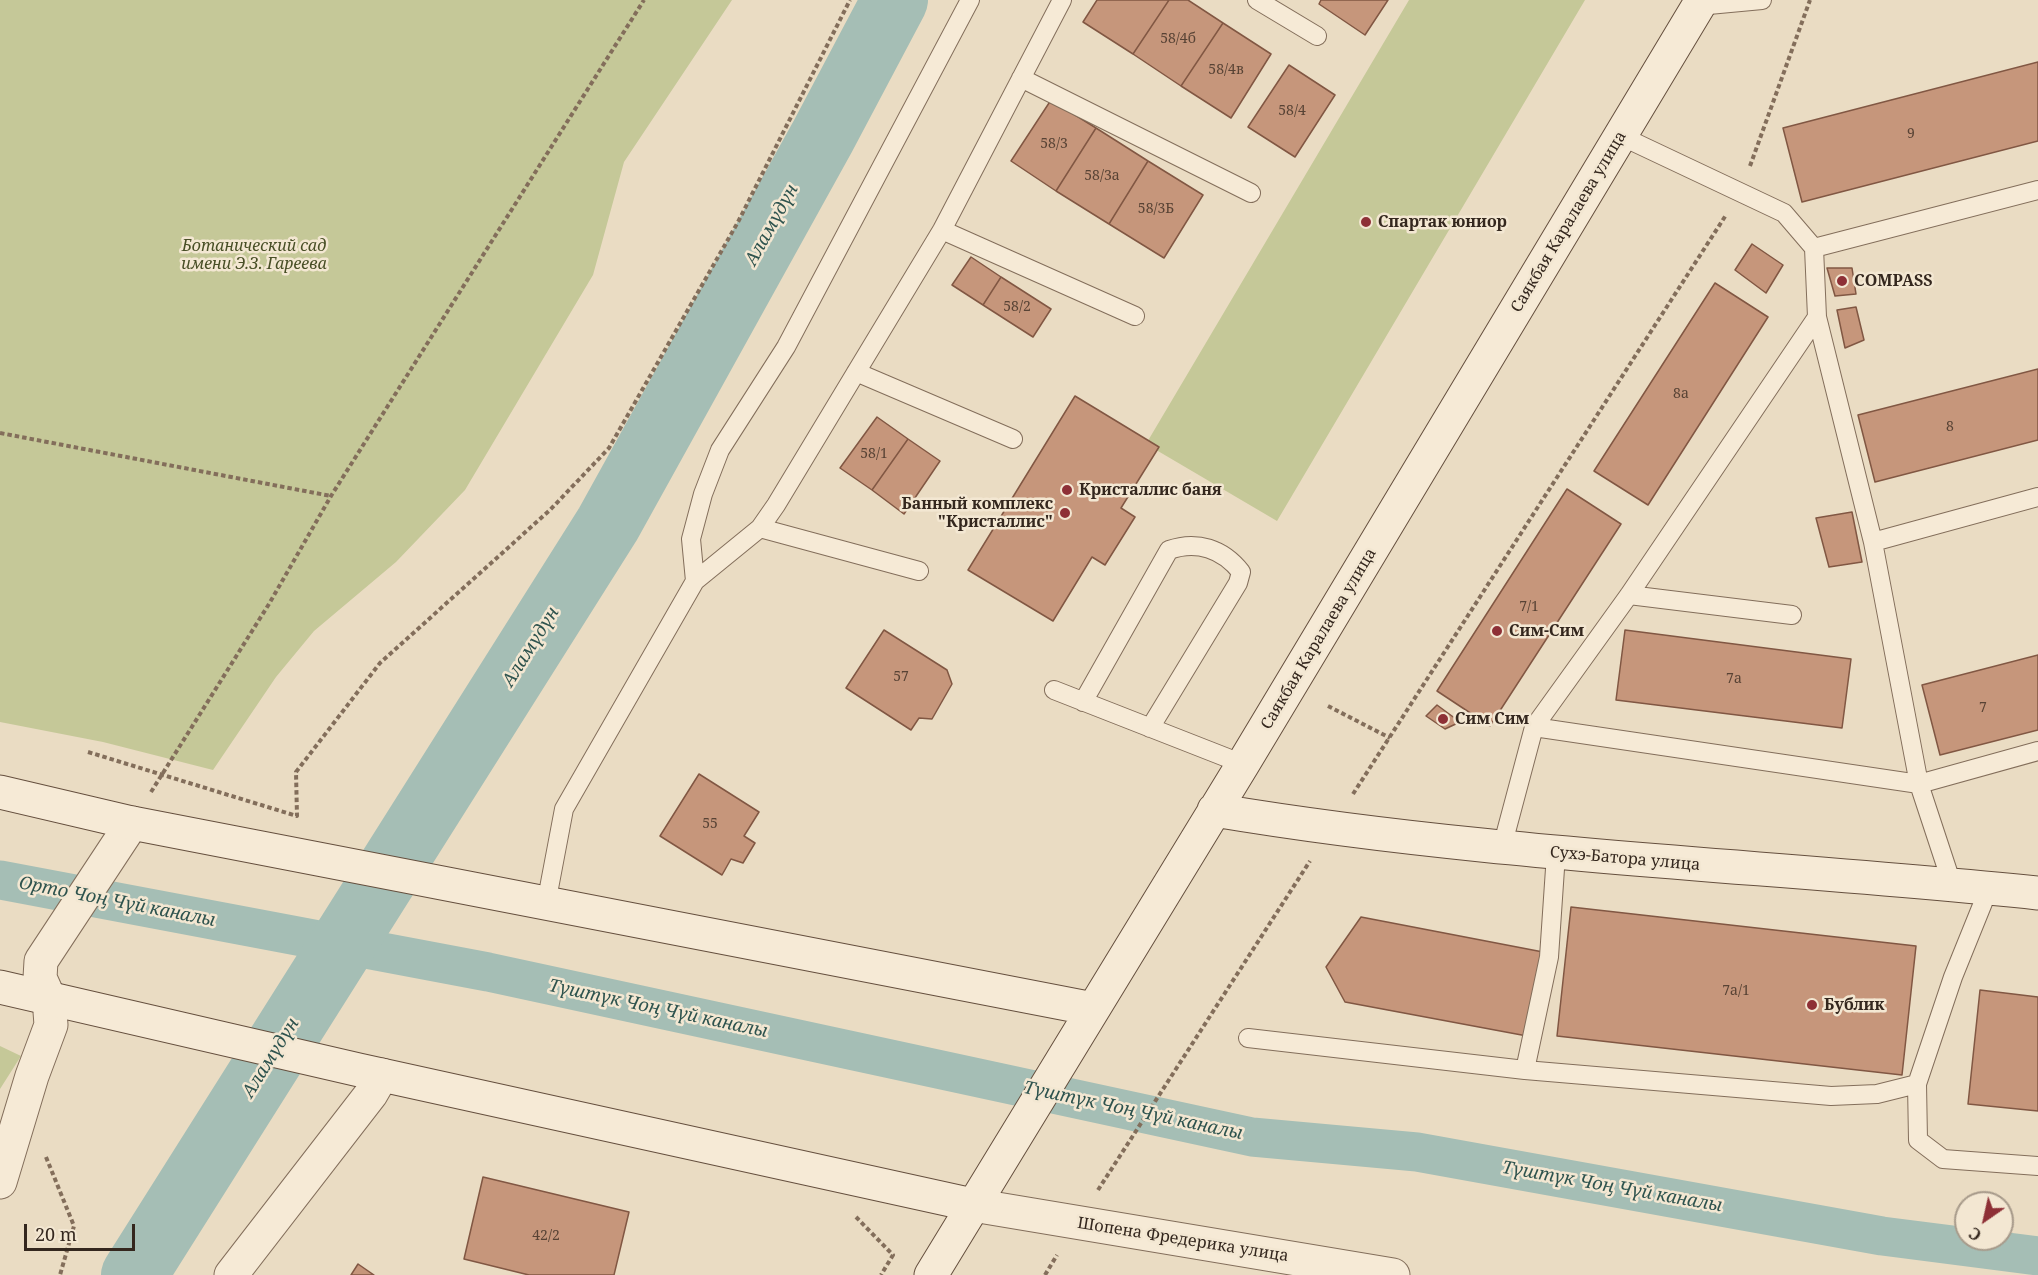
<!DOCTYPE html>
<html>
<head>
<meta charset="utf-8">
<style>
  body { margin:0 }
  #map { position:relative; width:2038px; height:1275px; overflow:hidden; background:#eadcc3; font-family:"Noto Serif",serif }
  canvas { display:block }
  .north { position:absolute; left:1954px; top:1191px; width:60px; height:60px; box-sizing:border-box; background:#f3e7d2; border:2px solid #a79a8a; border-radius:50%; rotate:214deg; font-size:16px; font-weight:700; line-height:24px; text-align:center; color:#34271e }
  .north::after { content:''; display:block; margin:auto; width:21px; height:27px; background:#8e3036; clip-path:polygon(50% 0,100% 100%,50% 72%,0 100%) }
  .scale { position:absolute; left:24px; top:1224px; width:111px; height:27px; box-sizing:border-box; border:3px solid #34271e; border-top:0; padding-left:8px; font-size:18px; line-height:21px; white-space:nowrap; color:#34271e; -webkit-text-stroke:4px #f3e7d2; paint-order:stroke }
</style>
</head>
<body>
<div id="map">
<canvas width="2038" height="1275"></canvas>
<div class="north">С</div>
<div class="scale">20 m</div>
</div>
<script>
const ctx = document.querySelector('canvas').getContext('2d');
ctx.lineJoin = 'round';
function fillPath(path, color) { ctx.fillStyle = color; ctx.fill(path, 'evenodd'); }
function stroke(path, color, width, dash) { ctx.strokeStyle = color; ctx.lineWidth = width; ctx.lineCap = dash ? 'butt' : 'round'; ctx.setLineDash(dash || []); ctx.stroke(path); }
function write(font, color, halo, rows, align = 'center') {
  ctx.font = font + ' "Noto Serif",serif'; ctx.lineWidth = 5; ctx.setLineDash([]); ctx.textBaseline = 'middle'; ctx.strokeStyle = halo; ctx.fillStyle = color; for (const [text, x, y, turn = 0] of rows) {
    ctx.save(); ctx.translate(x, y); ctx.rotate((+turn || 0) * Math.PI / 180); ctx.textAlign = isNaN(turn) ? turn : align; if (halo) ctx.strokeText(text, 0, 0); ctx.fillText(text, 0, 0); ctx.restore();
  }
}
fillPath(new Path2D(`
  M0,0h732l-108,162 -31,113 -128,215 -69,72 -82,69 -38,46 -63,93 -110,-28 -103,-20z
  M1409,0h176l-308,521 -131,-77z
  M0,1046l21,10 -21,33z`), '#c5c898');
stroke(new Path2D(`
  M0,880l488,92 764,165 165,15 465,84 156,20`), '#a5beb5', 39);
stroke(new Path2D(`
  M134,1275l474,-751 215,-388 72,-136`), '#a5beb5', 66);
const building = new Path2D(`
  M1097,0h72l-36,54 -50,-32z
  M1169,0h19l35,23 -42,63 -48,-32z
  M1321,0h67l-23,35 -46,-31z
  M1223,23l48,31 -40,64 -50,-32z
  M2038,62v79l-236,61 -19,-74z
  M1289,65l46,30 -40,62 -47,-30z
  M1051,100l45,28 -40,63 -45,-30z
  M1096,128l52,33 -39,63 -53,-33z
  M1148,161l55,34 -39,63 -55,-34z
  M1752,244l31,21 -17,28 -31,-23z
  M971,257l30,20 -18,28 -31,-20z
  M1827,268h25l4,26 -21,2z
  M1001,277l50,32 -18,28 -50,-32z
  M1715,283l53,34 -120,188 -54,-34z
  M1856,307l8,33 -19,8 -8,-38z
  M2038,369v71l-163,42 -17,-67z
  M1075,396l84,51 -38,61 14,9 -30,48 -13,-8 -39,64 -85,-51z
  M877,417l31,22 -36,51 -32,-22z
  M908,439l32,22 -36,53 -32,-24z
  M1567,489l54,35 -131,202 -53,-35z
  M1852,512l10,50 -33,5 -13,-49z
  M884,630l63,40 5,14 -20,35 -13,-1 -8,12 -65,-42z
  M1625,630l226,29 -9,69 -226,-28z
  M2038,655v75l-98,25 -18,-70z
  M1437,705l23,17 -15,7 -19,-13z
  M699,774l60,38 -15,24 11,7 -12,20 -12,-4 -9,16 -62,-39z
  M1571,907l345,39 -14,129 -345,-39z
  M1361,917l182,35 -16,84 -182,-34 -19,-35z
  M1980,990l58,7v114l-70,-7z
  M483,1177l146,35 -15,63h-85l-65,-16z
  M358,1264l16,11h-23z`);
fillPath(building, '#c6967b');
stroke(building, '#815743', 1.5);
const service = new Path2D(`
  M1257,0l60,36
  M1698,6l64,-6
  M1021,78l230,115
  M1621,136l163,77 30,35 3,69 56,225 46,242 33,100
  M942,230l193,86
  M1814,248l224,-58
  M856,372l157,67
  M760,528l159,43
  M1873,542l165,-45
  M695,581l-4,-42 12,-45 17,-44 66,-103 184,-347
  M1629,595l163,20
  M1054,690l189,74
  M1083,702l86,-152c28,-10 54,-1 72,22l-3,11 -88,145
  M1534,727l385,57 119,-33
  M1502,847l32,-120 95,-132 188,-278
  M546,904l18,-95 131,-228 65,-53 16,-23 166,-275 120,-230
  M1248,1038l277,32 24,-113 7,-103
  M1525,1070l306,26 46,-2 40,-10 36,-107 36,-89
  M1917,1084l1,56 25,19 95,7`);
const minor = new Path2D(`
  M0,1182l32,-106 19,-51 -2,-27 -9,-20 1,-17 91,-138
  M973,1205l420,70
  M231,1275l140,-181 11,-19`);
const secondary = new Path2D(`
  M0,792l132,31 961,186
  M1214,810c274,46 549,55 824,83
  M0,987l359,83 614,135
  M931,1275l312,-511 459,-764`);
stroke(service, '#836e5b', 20);
stroke(minor, '#836e5b', 35);
stroke(secondary, '#654f3e', 35);
stroke(new Path2D(`
  M1750,166l60,-166
  M0,433l331,63
  M1328,706l62,32
  M88,752l209,64 -1,-44 84,-109 170,-153 59,-62 129,-226 112,-222
  M151,792l118,-188 62,-108 313,-496
  M1353,794l373,-579
  M46,1157l28,69 -14,49
  M1098,1190l212,-329
  M856,1217l37,38 -12,20
  M1045,1275l12,-20`), '#836e5b', 4, [4.5, 3]);
stroke(service, '#f6ead6', 18);
stroke(minor, '#f6ead6', 33);
stroke(secondary, '#f6ead6', 33);
for (const [x, y, r, color] of [
  [1366,222,6,"#8e3036"],
  [1842,281,6,"#8e3036"],
  [1067,490,6,"#8e3036"],
  [1065,513,6,"#8e3036"],
  [1497,631,6,"#8e3036"],
  [1443,719,6,"#8e3036"],
  [1812,1005,6,"#8e3036"]
]) { const dot = new Path2D(); dot.arc(x, y, r, 0, 2 * Math.PI); ctx.fillStyle = color; ctx.fill(dot); stroke(dot, '#f3e7d2', 2); }
write('14px', '#584335', null, [
  ["58/4б",1178,39],
  ["58/4в",1226,70],
  ["58/4",1292,111],
  ["9",1911,134],
  ["58/3",1054,144],
  ["58/3а",1102,176],
  ["58/3Б",1156,209],
  ["58/2",1017,307],
  ["8а",1681,394],
  ["8",1950,427],
  ["58/1",874,454],
  ["7/1",1529,607],
  ["57",901,677],
  ["7а",1734,679],
  ["7",1983,708],
  ["55",710,824],
  ["7а/1",1736,991],
  ["42/2",546,1236]
]);
write('bold 16px', '#34271e', '#f3e7d2', [
  ["Спартак юниор",1378,222],
  ["COMPASS",1854,281],
  ["Кристаллис баня",1079,490],
  ["Банный комплекс",1053,504,"right"],
  ["\"Кристаллис\"",1053,522,"right"],
  ["Сим-Сим",1509,631],
  ["Сим Сим",1455,719],
  ["Бублик",1824,1005]
], 'left');
write('16px', '#34271e', '#f3e7d2', [
  ["Саякбая Каралаева улица",1569,222,-59],
  ["Саякбая Каралаева улица",1319,639,-59],
  ["Сухэ-Батора улица",1625,859,5],
  ["Шопена Фредерика улица",1183,1240,9]
]);
write('italic 16px', '#484f26', '#f3e7d2', [
  ["Ботанический сад",254,246],
  ["имени Э.З. Гареева",254,264]
]);
write('italic 18px', '#2e534e', '#f3e7d2', [
  ["Аламүдүн",772,225,-61],
  ["Аламүдүн",531,647,-58],
  ["Орто Чоң Чүй каналы",117,902,11],
  ["Түштүк Чоң Чүй каналы",658,1009,12],
  ["Аламүдүн",271,1058,-58],
  ["Түштүк Чоң Чүй каналы",1133,1111,12],
  ["Түштүк Чоң Чүй каналы",1612,1187,10]
]);
</script>
</body>
</html>
